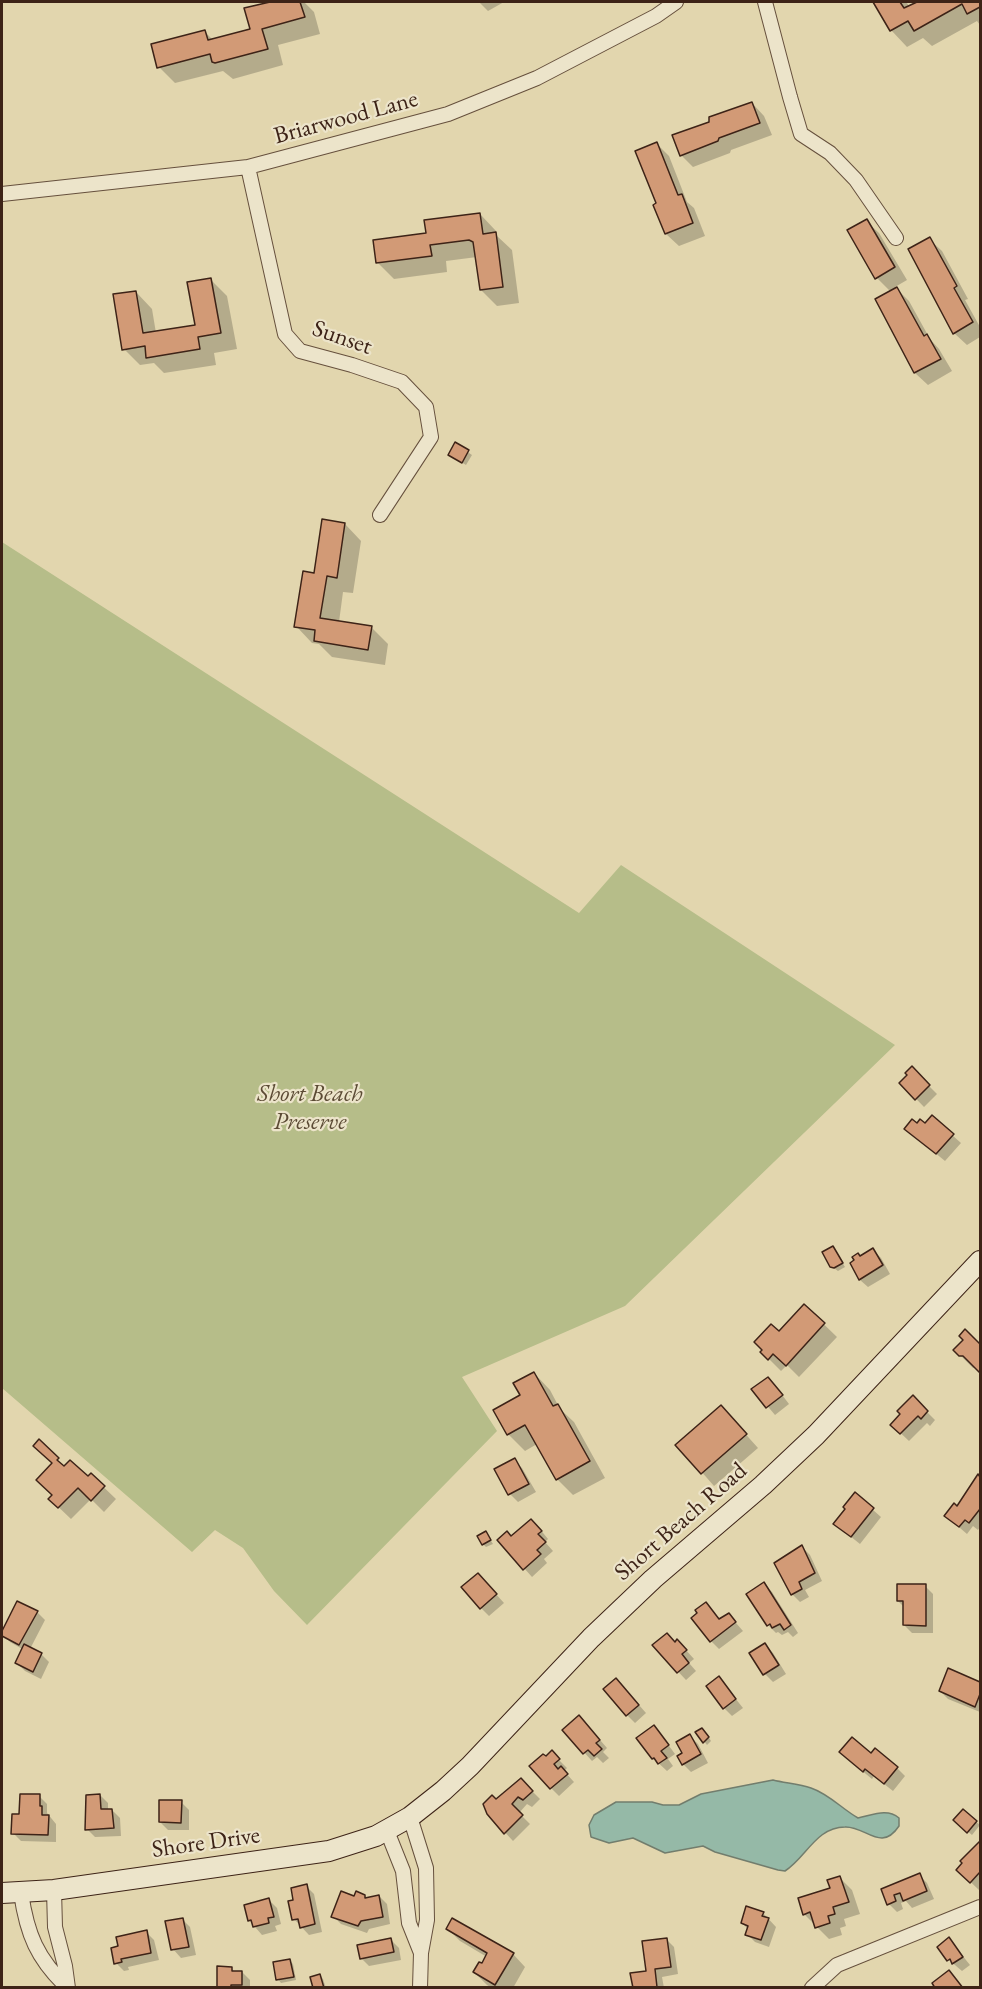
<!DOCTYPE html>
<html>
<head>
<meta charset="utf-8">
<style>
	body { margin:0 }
	#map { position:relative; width:982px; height:1989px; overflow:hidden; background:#e2d6ae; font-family:"EB Garamond",serif }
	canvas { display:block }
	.frame { position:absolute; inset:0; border:3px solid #3d2317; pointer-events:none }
</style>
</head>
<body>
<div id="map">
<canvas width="982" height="1989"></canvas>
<div class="frame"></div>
</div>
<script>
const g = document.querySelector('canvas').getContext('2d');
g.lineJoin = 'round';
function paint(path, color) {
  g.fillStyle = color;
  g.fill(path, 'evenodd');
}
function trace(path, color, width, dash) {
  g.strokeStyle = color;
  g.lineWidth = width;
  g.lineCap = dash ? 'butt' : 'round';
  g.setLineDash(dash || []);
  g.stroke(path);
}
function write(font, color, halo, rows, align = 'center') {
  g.font = font + ' "EB Garamond",serif';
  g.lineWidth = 4.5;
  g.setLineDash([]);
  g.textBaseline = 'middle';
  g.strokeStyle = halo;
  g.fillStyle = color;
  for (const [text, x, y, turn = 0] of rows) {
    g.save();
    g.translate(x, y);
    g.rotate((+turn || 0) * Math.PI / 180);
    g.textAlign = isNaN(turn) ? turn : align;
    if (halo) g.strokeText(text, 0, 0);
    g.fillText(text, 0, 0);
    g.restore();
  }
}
const green = new Path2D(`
	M2,542l577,371 42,-48 274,180 -270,261 -163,71 35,54 -190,194 -33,-34 -31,-43 -28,-18 -23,22 -190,-164z`);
const water = new Path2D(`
	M773,1780c12,3 26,4 38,8 18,6 31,21 47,30 15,-3 29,-10 41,0v8c-18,27 -33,0 -54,1 -29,0 -39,31 -60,44l-7,-1 -63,-18 -12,-6 -38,7 -32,-15 -24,5 -18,-6 -2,-12 5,-10 22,-13h36l11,3h16l22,-11z`);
const shadow = new Path2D(`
	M276,2h28l10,10 6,22 -42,11 5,20 -50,14 -10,-8 -48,12 -16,-16 45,-36 9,9 38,-10 -5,-21z
	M479,2h25l-16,9z
	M875,2h31l4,5 10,-5h60v23l-3,-4 -45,25 -9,-8 -16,9 -16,-17z
	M752,103l12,13 8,19 -41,15 -1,3 -37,14 -12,-12 30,-32z
	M657,144l12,12 18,46 7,6 11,28 -26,10 -13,-12 -11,-28 3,-2z
	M480,214l16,17 1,5 15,14 7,53 -22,3 -16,-16 -4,-33 -31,4 1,11 -53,7 -17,-17 51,-27z
	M866,221l13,12 28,47 -12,7 14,14 21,38 9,10 13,22 -24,14 -13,-12 -12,-22 -12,-59 -14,-14 -28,-47z
	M929,239l13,12 26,48 -3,1 15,27v10l-13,8 -13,-12z
	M211,280l16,16 10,53 -23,4 2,12 -52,8 -10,-10 -14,2 -16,-16 12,-57 16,17 4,24 40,-7z
	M456,444l16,11 -6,10 -16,-10z
	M345,524l16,17 -8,52 -10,-1 -4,30 33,6 16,16 -3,21 -53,-8 -13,-13 -7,-1 -16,-17 19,-51z
	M912,1069l25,25 -13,13 -23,-24z
	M932,1117l29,26 -16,18 -39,-32 11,-4h8z
	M833,1247l12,20 -7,4 -7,-5z
	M873,1250l8,8 9,16 -22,13 -8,-7 -8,-17z
	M805,1306l32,31 -38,40 -12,-12 -6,6 -19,-19z
	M965,1331l15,15v25l-4,-4 -3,1 -18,-18 10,-10z
	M534,1373l16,17 10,19 14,13 31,56 -32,17 -16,-16 -20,-35 -12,7 -17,-17 -13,-24 27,-14z
	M776,1387l13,17 -14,11 -21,-25z
	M913,1398l22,22 -5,6 -3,-3 -18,18 -17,-16 10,-11z
	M733,1420l25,28 -44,38 -36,-41z
	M39,1442l26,25 23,11 3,-3 25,24 -12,13 -13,-13 -20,20 -21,-20 4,-4 -1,-31z
	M514,1460l8,8 14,24 -18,10 -8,-8z
	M978,1477l2,1v49l-2,3 -5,-4 -6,8 -21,-18 11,-8z
	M855,1494l26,23 -21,27 -25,-20z
	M539,1528l9,11 -3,3 8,9 -9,8 3,4 -15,14 -33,-37z
	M486,1533l7,11 -7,3 -3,-3z
	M802,1547l8,8 12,26 -17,9 4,7 -9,5 -8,-8z
	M486,1583l18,20 -15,13 -8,-8z
	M764,1584l8,8 26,41 -5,4 -5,-5 -6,3 -4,-3 -2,1 -8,-8z
	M925,1586l8,8v39h-21l-8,-8v-18l-6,-6z
	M17,1603l20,9 8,8 -15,29 11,5 8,8 -8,17 -16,-8 -8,-8 7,-13 -14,-8 -8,-8z
	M706,1604l14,16 9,-5 14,16 -24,18 -8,-8z
	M675,1643l10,6 9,10 -5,4 7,8 -10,9 -32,-34z
	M765,1645l8,8 13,21 -13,8 -8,-8 -14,-21z
	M949,1670l31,14v28l-32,-13 -8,-8z
	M719,1678l24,30 -11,8 -8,-8z
	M624,1688l22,25 -11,10 -8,-8z
	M587,1725l20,23 -4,4 6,6 -6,5 -6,-6 -5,4 -28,-31z
	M706,1733l5,8 -4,4 -3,-4z
	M661,1735l14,19 -7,5 5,7 -6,5 -14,-13z
	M690,1736l8,8 10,19 -17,9 -8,-8 1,-11z
	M552,1753l15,15 -3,3 10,11 -15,14 -8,-8 -5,-31z
	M871,1755l26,13 8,8 -12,15 -19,-15 -2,3 -23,-19z
	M521,1780l19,19 -8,8 -5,-3 -8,9 11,11 -17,17 -25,-27 8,-13z
	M100,1795l8,8v8l4,-1 8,8 1,18 -26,1 -8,-8z
	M39,1796l8,8v9l9,11v18l-35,-1 -8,-8 8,-17z
	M181,1802l8,8v20h-21l-8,-8z
	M963,1811l17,14 -8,10 -17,-15z
	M980,1843v45l-1,2 -21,-20 6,-7 -2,-2z
	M919,1875l8,8 7,16 -22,9 -6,-7 -5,2 2,6 -6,3 -8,-8 -6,-14z
	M840,1878l12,12 8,24 -16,5 2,7 -6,2 2,7 -13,4 -25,-25 28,-25z
	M306,1886l8,8 8,38 -13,3 -15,-16z
	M365,1896l2,3 12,-3 8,8 3,20 -21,5 -2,4 -26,-9 -8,-8 21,-19z
	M269,1900l8,8 4,16 -6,2 2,5 -15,4 -13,-15z
	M763,1913l13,14 -7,20 -14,-5 -8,-8 1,-5 -6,-6z
	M182,1919l8,8 6,28 -15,3 -8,-9z
	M448,1929l65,25 12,13 -12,21h-21l-5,-3 -13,-13 8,-7 5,-8 -27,-16z
	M146,1932l8,8 5,20 -31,7 1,3 -5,1 -8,-8 4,-16z
	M666,1939l8,8 4,27 -16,3 2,11h-30l14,-16z
	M949,1939l21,26 -8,6 -13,-11z
	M391,1940l8,8 2,12 -32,6 -8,-8z
	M290,1961l3,3 3,16 -15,3 -3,-4z
	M231,1968l4,4h7l8,8v8h-31z
	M320,1975l3,4 3,9h-11z`);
const building = new Path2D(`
	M270,2h30l5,15 -43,12 6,20 -53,14 -3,-1 -2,-8 -53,14 -6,-24 54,-14 3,10 42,-11 -6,-21z
	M873,2h27l4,6 13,-6h63v5l-13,7 -5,-10 -48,27 -6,-10 -18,10z
	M752,102l8,21 -41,15 -1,3 -38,15 -8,-21 37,-13v-5z
	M657,142l21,53 4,-1 11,29 -28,11 -12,-29 3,-2 -21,-52z
	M480,213l3,21 13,-2 7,55 -23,3 -7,-48 -4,-2 -39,5 2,11 -56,7 -3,-23 53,-7 -2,-13z
	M867,219l28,48 -20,12 -28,-49z
	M930,237l27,49 -3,2 19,34 -20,12 -45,-85z
	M211,278l10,55 -23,4 2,12 -54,9 -1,-12 -23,4 -9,-56 23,-3 7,42 52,-8 -8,-43z
	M897,287l27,49 3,-2 14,25 -27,14 -39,-74z
	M455,442l14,8 -7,13 -14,-8z
	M322,519l23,4 -8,55 -10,-2 -7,42 52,8 -4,24 -54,-9 1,-11 -21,-3 9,-56 11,2z
	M912,1066l18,19 -15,15 -16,-17 8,-8 -2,-2z
	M932,1115l22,19 -18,20 -32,-25 8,-10 5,4 3,-4 5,4z
	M833,1246l10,17 -9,5 -4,-1 -8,-15z
	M873,1248l10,17 -24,15 -9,-17 4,-3 -2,-3 6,-4 2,3z
	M804,1304l21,19 -39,43 -13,-12 -5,6 -8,-8 2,-2 -8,-8 17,-18 8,7z
	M965,1329l15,15v29l-17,-17h-4l-6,-6 10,-10 -4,-4z
	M534,1372l19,34 5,-2 32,57 -34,19 -31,-55 -18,10 -14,-25 27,-15 -7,-12z
	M768,1377l15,18 -17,13 -15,-19z
	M913,1395l15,16 -7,8 -3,-3 -18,18 -10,-9 10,-11 -3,-3z
	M721,1405l26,29 -46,40 -26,-29z
	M39,1439l20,19 -2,2 7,6 6,-6 18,16 3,-3 14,13 -14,15 -13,-13 -20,20 -10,-9 4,-4 -16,-15 16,-17 -19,-17z
	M515,1458l14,26 -21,11 -14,-26z
	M978,1474l2,3v32l-11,14 -4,-3 -6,7 -15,-11 10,-13 3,3z
	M855,1492l19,16 -23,29 -18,-13 12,-15 -2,-2z
	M531,1519l11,12 -4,3 8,8 -9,8 4,4 -18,16 -26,-30 10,-9 4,5z
	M486,1531l5,9 -9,5 -5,-9z
	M802,1545l13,28 -16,9 3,7 -11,6 -17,-32z
	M478,1573l19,21 -17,15 -19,-22z
	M764,1582l27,43 -7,5 -4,-6 -8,4 -2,-4 -3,2 -21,-32z
	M897,1584h29v42l-23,-1v-24h-6z
	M17,1601l21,10 -19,34 -17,-9v-5z
	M706,1602l13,17 10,-6 7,9 -26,20 -19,-24 6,-5 -2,-3z
	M667,1633l8,9 2,-3 10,11 -5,4 7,9 -12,10 -25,-28z
	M765,1643l14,22 -16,10 -14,-22z
	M24,1644l18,9 -9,19 -18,-9z
	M948,1668l32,14v12l-5,13 -36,-16z
	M719,1676l17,23 -13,10 -17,-23z
	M616,1678l23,27 -13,11 -23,-27z
	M579,1715l21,25 -4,3 6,6 -8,7 -6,-6 -5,4 -21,-24z
	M654,1725l15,20 -8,6 6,7 -9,6 -4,-6 -2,1 -16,-21z
	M702,1728l7,9 -6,6 -8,-11z
	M690,1734l11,20 -19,11 -5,-9 5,-3 -6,-11z
	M852,1737l19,16 4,-5 23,19 -14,17 -19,-15 -2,3 -24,-20z
	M552,1750l8,9 -6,5 4,5 3,-3 7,8 -18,15 -21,-23 14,-12 3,2z
	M521,1778l12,13 -10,9 -5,-3 -6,7 11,11 -19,19 -17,-20 -4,-10 9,-9 4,4z
	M20,1794h20v12h2v9h7l-1,20 -37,-1 1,-20h7z
	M100,1794l1,15h11l2,19 -29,2 1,-35z
	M159,1800h23l-1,23 -22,-1z
	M963,1809l14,12 -10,12 -14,-13z
	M980,1841v31l-10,11 -14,-13 6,-7 -2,-2z
	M920,1873l7,18 -24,10 -3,-8 -6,2 2,6 -9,4 -6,-16z
	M840,1876l9,26 -16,5 2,7 -7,2 2,7 -15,5 -5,-16 -7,3 -5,-17 32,-10 -3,-8z
	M307,1884l8,40 -15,4 -2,-9 -6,1 -4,-19 5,-1 -2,-12z
	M341,1891l13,5 2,-5 9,4v3l14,-3 4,22 -22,4 -3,5 -27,-9z
	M269,1898l5,19 -6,1 1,5 -16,4 -2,-7 -3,1 -4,-16z
	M746,1906l18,6 -2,4 7,2 -8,22 -16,-5 3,-9 -7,-3z
	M183,1918l6,29 -18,3 -6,-29z
	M452,1918l62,35 -19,32 -22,-13 6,-10 3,1 5,-10 -41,-24z
	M147,1930l4,23 -30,6 1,3 -8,2 -3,-16 7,-2 -2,-9z
	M949,1937l14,20 -11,7 -2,-5 -3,2 -10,-14z
	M391,1938l3,14 -34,7 -3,-14z
	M667,1938l4,29 -16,2 2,18 -24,1 -3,-15 16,-2 -4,-30z
	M290,1959l4,18 -18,3 -3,-18z
	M217,1966l15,1v4h10v14h-11v3h-14z
	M949,1970l14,18h-28l-3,-5z
	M320,1974l4,14h-11l-3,-11z`);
const minor = new Path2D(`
	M765,2l25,95 11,37 29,19 26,27 40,58
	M248,167l37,167 15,17 52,14 50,17 24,25 5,30 -51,78
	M2,194l246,-27 200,-53 89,-36 119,-62 20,-14
	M410,1817l16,51 1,52 -6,33 -1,35
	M387,1831l16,40 6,52 12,30
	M54,1890l1,37 10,39 3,22
	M21,1893c6,41 16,66 47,95
	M812,1988l25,-23 143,-58`);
const secondary = new Path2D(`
	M2,1893l52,-3 275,-39 47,-15 34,-19 33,-26 27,-25 121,-128 62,-59 110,-94 53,-50 164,-174`);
const streetNames = [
	["Briarwood Lane",346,118,-15],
	["Sunset",342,338,19],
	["Short Beach Road",681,1522,-41],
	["Shore Drive",206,1843,-8]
];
const parkNames = [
	["Short Beach",310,1094],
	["Preserve",310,1122]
];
paint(green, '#b6bd89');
paint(water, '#95b9a7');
trace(water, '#727d6d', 1.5);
paint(shadow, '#0003');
paint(building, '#d29a76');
trace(building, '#3d2317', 1.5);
trace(minor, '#66503d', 16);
trace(secondary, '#3d2317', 22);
trace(minor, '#ece4ca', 14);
trace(secondary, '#ece4ca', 20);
write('24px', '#3d2317', '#ece4ca', streetNames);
write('italic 24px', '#5b4a34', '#ece4ca', parkNames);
</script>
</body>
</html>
